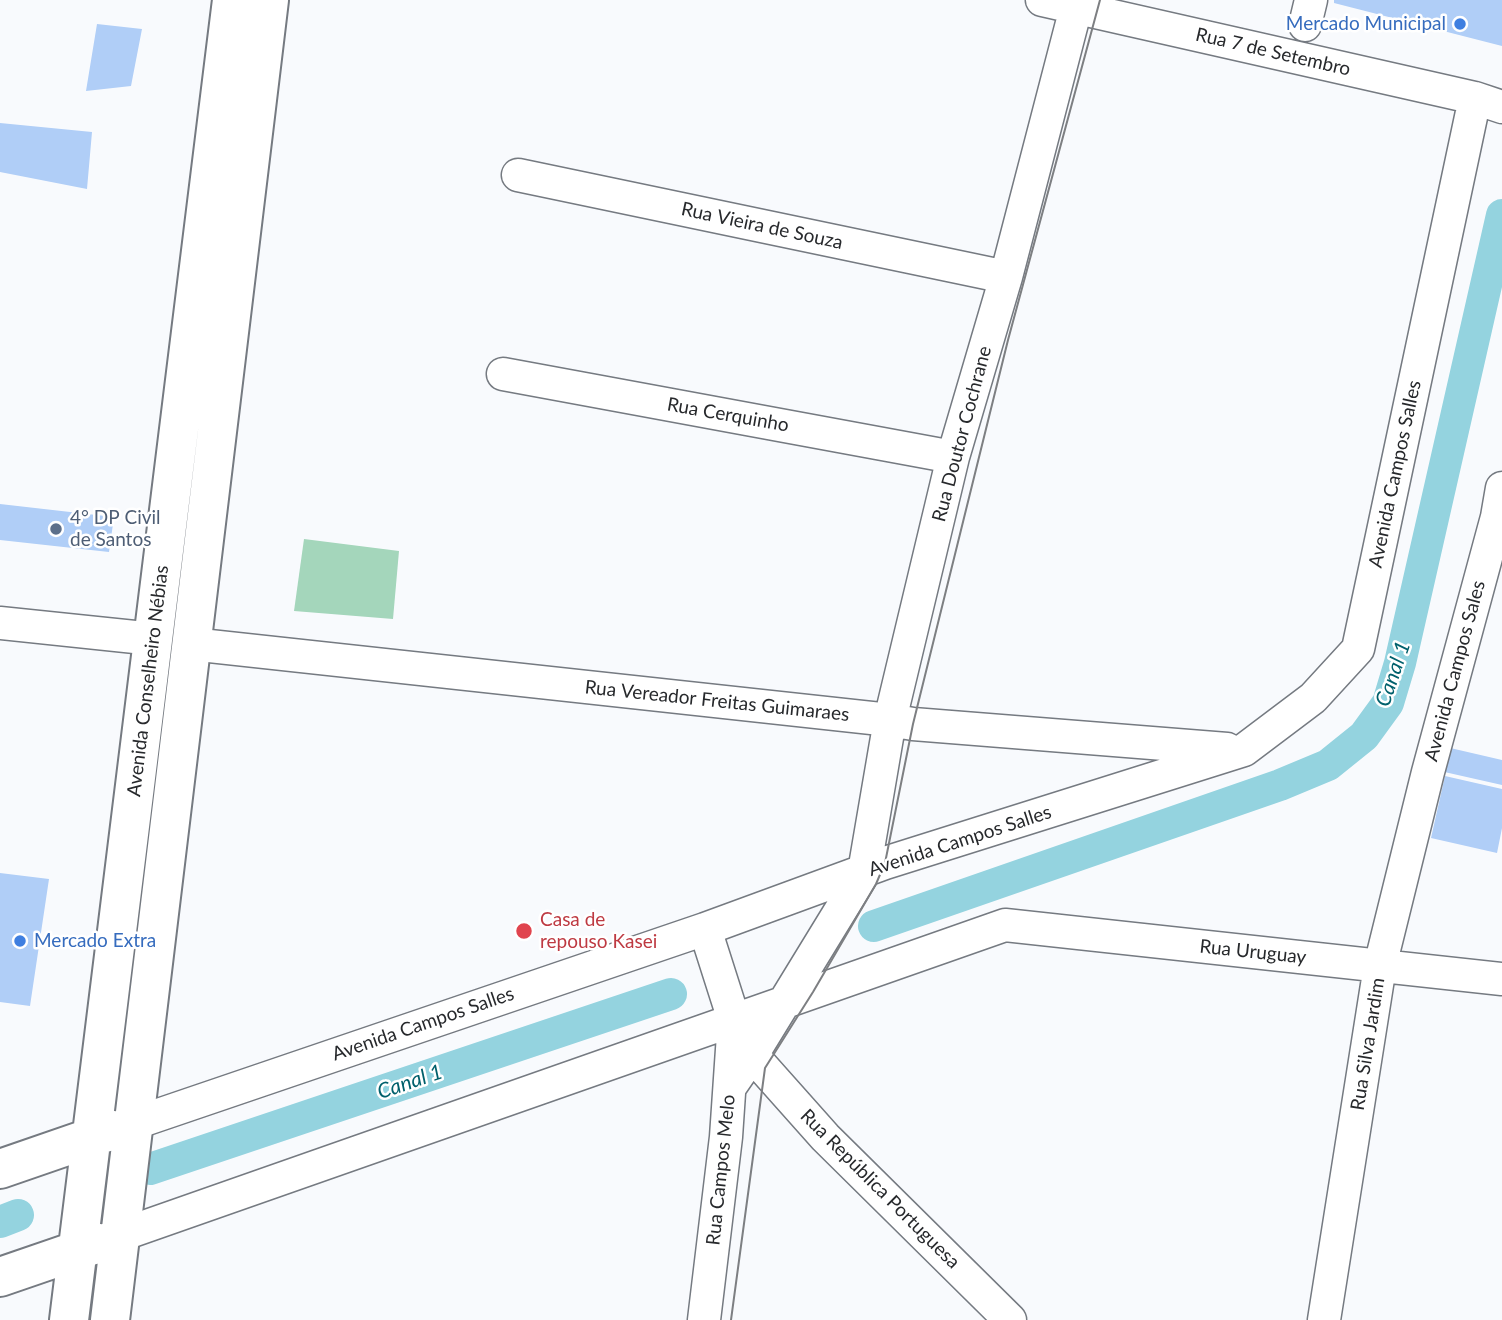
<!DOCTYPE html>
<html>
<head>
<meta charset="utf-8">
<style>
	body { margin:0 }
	canvas { display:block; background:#f8fafd }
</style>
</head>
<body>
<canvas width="1502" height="1320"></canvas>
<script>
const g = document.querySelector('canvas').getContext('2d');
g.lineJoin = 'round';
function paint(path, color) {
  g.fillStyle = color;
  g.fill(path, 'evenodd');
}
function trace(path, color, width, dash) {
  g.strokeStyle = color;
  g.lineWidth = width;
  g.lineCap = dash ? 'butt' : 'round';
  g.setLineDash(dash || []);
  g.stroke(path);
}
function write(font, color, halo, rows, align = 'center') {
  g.font = font + ' Lato,sans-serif';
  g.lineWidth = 5;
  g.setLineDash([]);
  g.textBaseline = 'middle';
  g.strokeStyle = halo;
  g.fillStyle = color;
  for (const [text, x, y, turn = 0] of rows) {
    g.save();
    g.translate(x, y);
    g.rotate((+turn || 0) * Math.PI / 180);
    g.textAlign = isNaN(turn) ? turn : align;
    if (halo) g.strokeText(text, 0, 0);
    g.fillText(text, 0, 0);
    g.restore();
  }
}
const green = new Path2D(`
	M304,539l95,12 -6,68 -99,-8z`);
const canal = new Path2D(`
	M874,926l406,-141 48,-20 36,-29 24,-33 12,-40 102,-448
	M150,1169l521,-175
	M0,1222l18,-7`);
const building = new Path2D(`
	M1334,0h168v46l-168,-43z
	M97,24l45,5 -11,57 -45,5z
	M0,123l92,9 -5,57 -87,-17z
	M0,504l114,13 -5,35 -109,-12z
	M1446,747l56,13v25l-62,-14z
	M1445,776l57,13v39l-5,25 -66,-15z
	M0,873l49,6 -19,127 -30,-4z`);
const minor = new Path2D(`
	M1042,0l433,98 27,9
	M1305,25l6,-25
	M518,175l488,102
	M503,374l450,83
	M0,623l154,16
	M191,644l699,76 23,4 314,25
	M752,1055l73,82 185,183
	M730,1087l22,-32 112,-183 26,-152 63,-263 53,-180 72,-277
	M135,1123l570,-194 180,-66 359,-113 69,-52 45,-49 117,-551
	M121,1235l884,-310 497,54
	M704,1320l22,-183 8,-117 -29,-91
	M1324,1320l56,-354 48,-194 69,-255 5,-29`);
const major = new Path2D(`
	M0,1169l113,-39
	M0,1277l99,-34
	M69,1320l163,-1320
	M110,1320l159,-1320`);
const tram = new Path2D(`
	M731,1320l34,-252 48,-76 63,-108 9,-21 28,-139 95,-384 92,-340`);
const markers = [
	[1460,24,7,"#3f7fe0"],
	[56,529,7,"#5c6f8a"],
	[524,931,9,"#e0444e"],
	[20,941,7,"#3f7fe0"]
];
const shopNames = [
	["Mercado Municipal",1446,24],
	["Mercado Extra",34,941,"left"]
];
const streetNames = [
	["Rua 7 de Setembro",1273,52,13],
	["Rua Vieira de Souza",762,226,12],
	["Rua Cerquinho",728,415,10],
	["Rua Doutor Cochrane",962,434,-75],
	["Avenida Campos Salles",1395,474,-78],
	["Avenida Campos Sales",1455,671,-75],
	["Avenida Conselheiro Nébias",148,681,-83],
	["Rua Vereador Freitas Guimaraes",717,701,6],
	["Avenida Campos Salles",960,841,-18],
	["Rua Uruguay",1253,952,6],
	["Avenida Campos Salles",423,1024,-19],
	["Rua Silva Jardim",1368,1044,-81],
	["Rua Campos Melo",721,1170,-84],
	["Rua República Portuguesa",880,1189,45]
];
const serviceNames = [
	["4° DP Civil",70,518],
	["de Santos",70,540]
];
const healthNames = [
	["Casa de",540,920],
	["repouso Kasei",540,942]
];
const waterNames = [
	["Canal 1",1393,674,-71],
	["Canal 1",410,1082,-19]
];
paint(green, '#a4d6bb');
trace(canal, '#94d3df', 32);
paint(building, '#b0cef7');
trace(minor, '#757a81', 35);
trace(major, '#757a81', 42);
trace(minor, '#fff', 32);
trace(major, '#fff', 38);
trace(tram, '#7d7f82', 2);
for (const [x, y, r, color] of markers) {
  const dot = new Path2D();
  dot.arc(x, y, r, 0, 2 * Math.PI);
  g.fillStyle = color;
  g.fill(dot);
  trace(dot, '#fff', 2.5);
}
write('19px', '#366cbe', '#fff', shopNames, 'right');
write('19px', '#27292c', '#fff', streetNames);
write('19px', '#4e5e75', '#fff', serviceNames, 'left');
write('19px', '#be3a42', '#fff', healthNames, 'left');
write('italic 21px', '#00606c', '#fff', waterNames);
</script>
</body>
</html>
